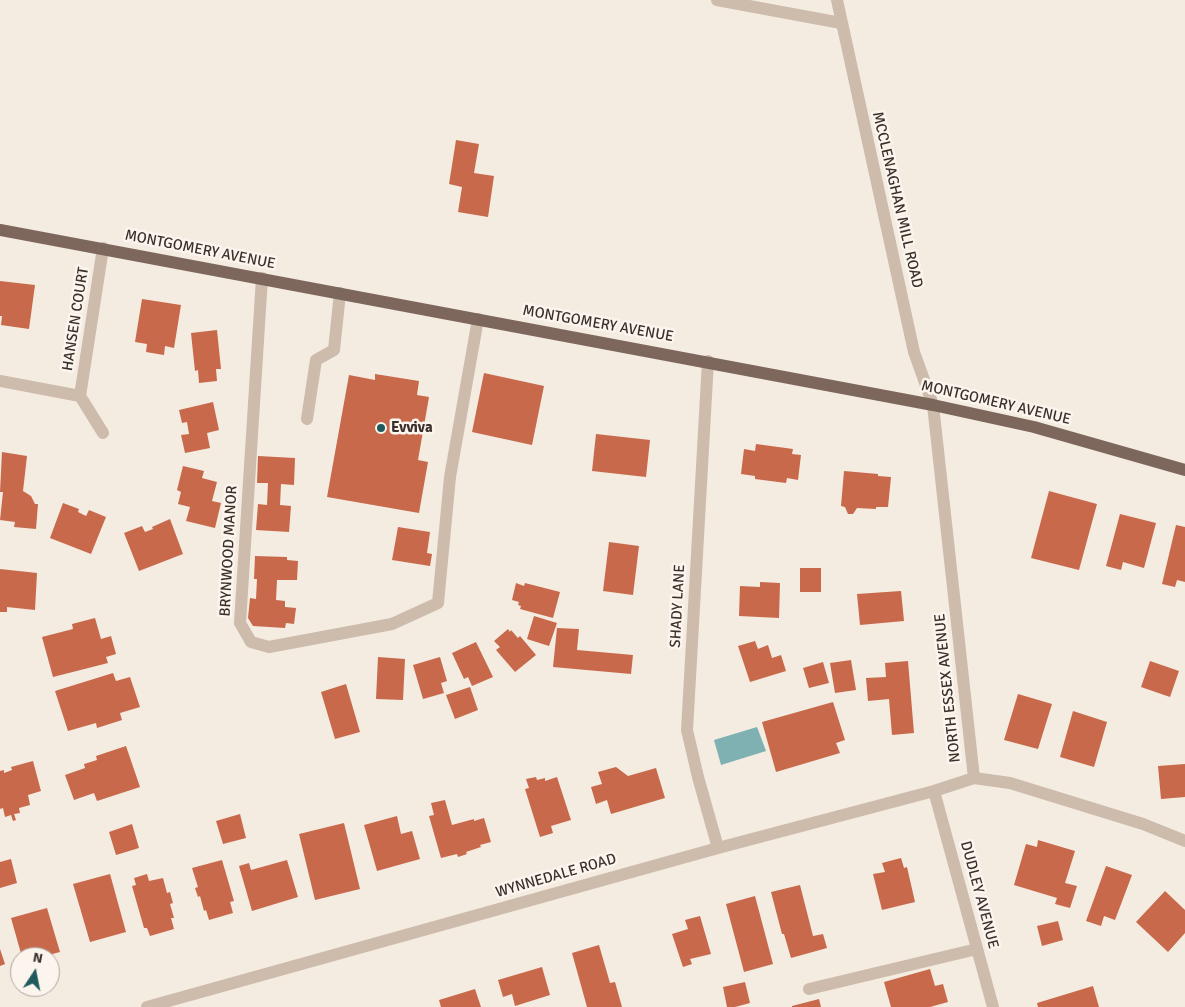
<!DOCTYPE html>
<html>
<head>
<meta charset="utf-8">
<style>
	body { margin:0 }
	#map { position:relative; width:1185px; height:1007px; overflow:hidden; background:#f4ebe1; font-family:Signika,sans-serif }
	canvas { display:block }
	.north { position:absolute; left:10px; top:947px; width:50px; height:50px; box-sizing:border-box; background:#fbf5ee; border:1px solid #aea6a0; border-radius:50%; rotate:11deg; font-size:14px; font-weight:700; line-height:20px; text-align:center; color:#3b302b }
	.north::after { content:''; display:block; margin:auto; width:18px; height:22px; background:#1f5a5e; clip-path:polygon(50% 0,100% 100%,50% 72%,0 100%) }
</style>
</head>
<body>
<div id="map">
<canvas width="1185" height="1007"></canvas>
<div class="north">N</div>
</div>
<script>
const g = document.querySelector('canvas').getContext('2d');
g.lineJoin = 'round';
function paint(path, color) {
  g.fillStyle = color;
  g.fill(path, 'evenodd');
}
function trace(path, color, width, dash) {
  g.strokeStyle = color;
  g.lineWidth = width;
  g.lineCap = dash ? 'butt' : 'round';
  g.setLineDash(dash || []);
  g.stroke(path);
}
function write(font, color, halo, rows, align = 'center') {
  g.font = font + ' Signika,sans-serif';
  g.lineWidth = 5;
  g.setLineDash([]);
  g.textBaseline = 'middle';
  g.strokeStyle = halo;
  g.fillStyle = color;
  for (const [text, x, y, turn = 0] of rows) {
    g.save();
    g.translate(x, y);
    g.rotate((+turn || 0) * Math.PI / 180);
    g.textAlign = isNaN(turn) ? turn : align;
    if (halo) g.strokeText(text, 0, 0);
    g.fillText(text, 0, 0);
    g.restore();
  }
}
const water = new Path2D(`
	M757,727l9,24 -45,14 -7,-25z`);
const building = new Path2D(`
	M456,140l23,4 -5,29 20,3 -6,41 -30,-5 4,-25 -13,-3z
	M0,281l35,4 -6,44 -28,-4 1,-9h-2z
	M142,299l39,6 -7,43 -9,-2 -1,9 -18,-3 1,-8 -12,-2z
	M217,330l4,39h-5l1,12 -18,2 -1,-13 -3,1 -4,-38z
	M484,373l60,13 -12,59 -60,-13z
	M375,374l44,7 -2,14 12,2 -11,63 10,2 -9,51 -92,-16 22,-122 26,5z
	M213,402l6,28 -12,3 3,15 -25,5 -4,-18 8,-1 -2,-12 -5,1 -3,-13z
	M596,434l54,6 -4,37 -54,-6z
	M756,444l37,5 -1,5 9,1 -3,25 -11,-2 -1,5 -31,-4v-3l-14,-2 3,-25 11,2z
	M2,452l25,4 -4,35 8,5 4,8h3l-2,25 -22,-2 1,-5 -15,-2 3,-28h-3z
	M258,456l37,2 -1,27 -13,-1 -1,21 11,1 -2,26 -33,-2 2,-26 9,1 1,-22h-11z
	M183,466l21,5 -2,7 15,4 -5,19 9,2 -6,25 -29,-7 4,-14 -12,-3 3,-12 -4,-2z
	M844,471l34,3v2l13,1 -3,30h-12v2l-19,-1 -4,6h-5l-3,-7 -4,-1z
	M1049,491l48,13 -18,66 -48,-12z
	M63,503l16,6 -1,3 8,4 3,-6 17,7 -15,37 -41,-16z
	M1120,514l36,9 -12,45 -21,-6 -2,8 -15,-4z
	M170,519l13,35 -44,17 -15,-38 18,-7 3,6 8,-3 -1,-2z
	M1176,525l9,2v55l-8,-2 -2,7 -13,-3z
	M398,527l32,5 -3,21 5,1 -2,12 -38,-6z
	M609,542l30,4 -6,49 -30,-4z
	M255,556l32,1v3l11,1 -1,19h-20l-1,20 9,1v6l11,1 -2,16 -8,-1 -1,5 -32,-2 -5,-8 2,-20 6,1 1,-20h-3z
	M800,568h21v24h-21z
	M0,569l37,4 -2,37 -28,-3v5h-7z
	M760,582l20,1 -1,35 -40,-2 1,-30 20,1z
	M516,583l8,3 1,-3 35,9 -7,26 -33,-9 1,-3 -3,-1 1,-3 -7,-2z
	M901,591l3,30 -44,4 -3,-31z
	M534,616l23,7 -8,23 -22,-7z
	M95,618l6,21 10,-3 5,18 -10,3 2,6 -55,14 -11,-40 31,-8 -1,-5z
	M557,628l22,1 -2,21 56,5 -2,19 -78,-7z
	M508,629l2,3 1,-2 7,8 2,-2 16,19 -21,17 -19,-22 4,-3 -6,-6z
	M755,641l3,8 10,-4 4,13 9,-3 5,16 -36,11 -12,-36z
	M476,642l17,35 -21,9 -4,-9 -4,2 -12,-26z
	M378,657l27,2 -2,41 -27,-1z
	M440,657l7,24 -6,2 3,10 -21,6 -10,-34z
	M851,660l5,30 -21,3 -5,-30z
	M908,661l6,72 -22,2 -3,-36 -21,2 -2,-23 20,-1 -1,-14z
	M1150,661l29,10 -9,26 -29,-10z
	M823,662l6,21 -20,5 -6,-20z
	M113,673l3,8 14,-4 10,30 -20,6 2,7 -25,8 -1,-5 -28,8 -13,-40z
	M346,684l14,48 -25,7 -14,-47z
	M470,687l8,23 -23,9 -9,-24z
	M1018,694l34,10 -14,45 -34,-9z
	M833,702l12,38 -9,3 4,10 -64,19 -14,-50z
	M1073,711l34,11 -13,45 -34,-10z
	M126,746l14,41 -43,14 -3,-8 -20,7 -9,-25 20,-7 -1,-4 13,-4 -1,-4z
	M33,761l8,30 -13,4 2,10 -11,3 1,5 -6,1 2,6 -3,1 -2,-6 -6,2 -2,-9 -3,1v-38l4,-1v3l8,-3 -1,-3z
	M1185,764v33l-24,2 -3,-33z
	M616,767l12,9 28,-8 9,30 -54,16 -4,-14 -11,4 -5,-17 11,-3 -4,-12z
	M536,777l1,3 8,-2v3l12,-4 14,43 -20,6 2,7 -13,4 -15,-48 4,-1 -3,-9z
	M445,800l7,25 22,-6v2l10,-3 7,24 -11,3 1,2 -15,5 1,2 -9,3 -1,-3 -16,4 -12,-42 5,-1 -3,-12z
	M240,814l6,24 -23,6 -7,-23z
	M397,816l4,18 11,-3 8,28 -43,12 -13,-46z
	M344,823l16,66 -45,11 -16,-66z
	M132,824l7,24 -23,7 -7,-23z
	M1038,840l37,11 -10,32 12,3 -7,22 -15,-4 2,-6 -43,-13 12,-41 11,3z
	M901,858l3,10 3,-1 8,35 -33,8 -9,-36 12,-2 -3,-9z
	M11,859l6,24 -17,5v-26z
	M222,860l12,41 -4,1 3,11 -24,7 -3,-10 -2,1 -4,-15 -2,1 -3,-9 3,-1 -6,-19z
	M287,860l11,37 -46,14 -13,-45 10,-3 2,7z
	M1106,866l26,9 -17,45 -11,-4 -3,10 -15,-5z
	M110,874l16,58 -36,10 -17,-58z
	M147,874l2,7 14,-3 4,15 3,-1 3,11 -3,1 4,14h-3l3,11 -24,7 -3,-8h-3l-12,-42 4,-1 -2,-7z
	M800,885l13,51 10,-2 4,14 -36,10 -7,-24h-2l-11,-42z
	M1165,891l20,19v23l-17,19 -32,-30z
	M755,896l18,68 -29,8 -18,-68z
	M47,908l13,44 -19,5h-19l-11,-39z
	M700,916l11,38 -21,5 2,5 -9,3 -11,-33 16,-5 -3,-9z
	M1058,921l5,19 -21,6 -5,-20z
	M599,945l11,38 5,-1 7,25h-35l-15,-54z
	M0,949l5,15 -5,2z
	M542,967l8,28 -35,11 -3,-12 -9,3 -5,-17z
	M930,969l5,17 8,-2 5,18 -18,5h-39l-7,-25z
	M745,982l5,21 -15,4h-8l-4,-20z
	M1093,986l6,21h-61l-1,-4z
	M475,989l6,18h-40l-2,-7z
	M819,999l2,8h-29v-1z`);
const minor = new Path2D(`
	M717,0l124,23
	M837,0l77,352 19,53 41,373
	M262,278l-22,345 11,19 18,5 123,-23 46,-21 12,-126 28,-158
	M708,361l-21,369 11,47 20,71
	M0,381l80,15 23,-148
	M80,396l23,37
	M307,419l9,-59 18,-10 6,-57
	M934,791l59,216
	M809,989l168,-40
	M147,1007l571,-159 216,-57 40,-13 36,5 133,41 42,17`);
const major = new Path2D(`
	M0,230l933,175 101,22 151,43`);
const markers = [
	[381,428,5,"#1f5a5e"]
];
const streetNames = [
	["MCCLENAGHAN MILL ROAD",897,200,77],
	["MONTGOMERY AVENUE",200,250,11],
	["HANSEN COURT",76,319,-81],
	["MONTGOMERY AVENUE",598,324,10],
	["MONTGOMERY AVENUE",996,403,13],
	["BRYNWOOD MANOR",229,551,-87],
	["SHADY LANE",678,606,-87],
	["NORTH ESSEX AVENUE",948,688,-96],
	["WYNNEDALE ROAD",556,876,-16],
	["DUDLEY AVENUE",979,895,75]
];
const poiNames = [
	["Evviva",391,428]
];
paint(water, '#7fb0b2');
paint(building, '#c8694b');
trace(minor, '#cdbbac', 12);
trace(major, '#7d675c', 12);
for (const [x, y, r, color] of markers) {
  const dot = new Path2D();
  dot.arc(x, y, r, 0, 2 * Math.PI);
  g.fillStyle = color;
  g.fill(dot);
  trace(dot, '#fbf5ee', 2);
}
write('15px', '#3b302b', '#fbf5ee', streetNames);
write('bold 15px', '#3b302b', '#fbf5ee', poiNames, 'left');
</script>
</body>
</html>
